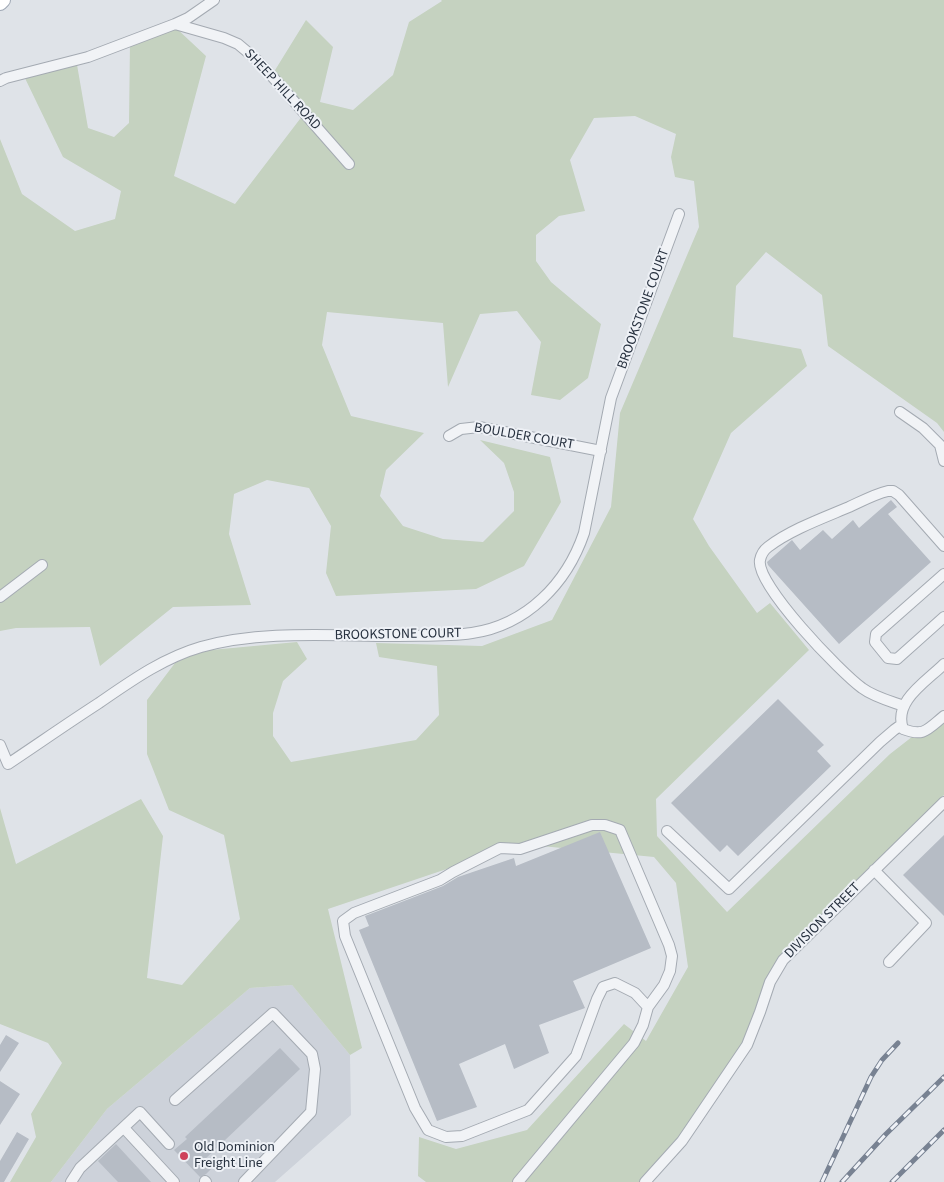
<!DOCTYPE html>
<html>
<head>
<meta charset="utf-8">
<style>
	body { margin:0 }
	canvas { display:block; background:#dfe3e8 }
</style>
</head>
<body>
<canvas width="944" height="1182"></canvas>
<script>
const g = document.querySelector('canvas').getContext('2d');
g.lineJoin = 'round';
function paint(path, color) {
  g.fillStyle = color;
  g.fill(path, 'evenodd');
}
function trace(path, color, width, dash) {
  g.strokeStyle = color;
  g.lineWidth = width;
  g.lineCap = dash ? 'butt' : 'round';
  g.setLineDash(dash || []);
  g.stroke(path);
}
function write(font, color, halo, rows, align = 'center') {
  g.font = font + ' "Source Sans 3",sans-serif';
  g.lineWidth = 4;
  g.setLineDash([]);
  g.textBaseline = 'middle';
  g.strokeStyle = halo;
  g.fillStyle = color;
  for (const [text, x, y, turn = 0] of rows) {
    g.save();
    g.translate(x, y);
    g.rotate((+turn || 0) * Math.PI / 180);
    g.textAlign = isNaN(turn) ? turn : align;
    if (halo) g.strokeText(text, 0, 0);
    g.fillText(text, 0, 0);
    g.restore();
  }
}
const built = new Path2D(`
	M292,985l58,70 1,60 -76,67h-224l56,-73 143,-121z`);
const green = new Path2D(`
	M441,0h503v432l-7,-9 -109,-77 -6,-51 -56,-43 -30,34 -3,51 68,12 6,17 -76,67 -38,86 16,27 48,67 13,-10 39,47 -153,149 1,37 70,76 163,-158 54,-42v83l-163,159 -49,118 -87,110h-219l-8,-6 1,-39 37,12 71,-19 97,-106 22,17 42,-74 -12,-84 -22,-26 -133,-13 -193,65 34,139 -12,7 -58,-70 -42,3 -143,121 -56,73h-41l26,-45 -5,-23 31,-51 -14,-20 -48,-19v-216l16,56 125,-65 22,37 -16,142 35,7 58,-66 -16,-84 -55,-25 -22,-56v-54l28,-37 25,-12 97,-9 10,17 -24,22 -10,32v23l18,26 125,-22 23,-25 -2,-49 -58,-9 -3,-14 106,3 70,-26 59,-113 9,-94 79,-186 -5,-46 -19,-4 -4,-20 5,-23 -41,-18 -41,2 -24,42 15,51 -26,5 -23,19v26l15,21 50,42 -13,54 -28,22 -29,-5 10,-53 -24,-31 -37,3 -32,73 -5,-64 -116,-11 -5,33 29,71 73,17 -38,37 -6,26 23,30 40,13 40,3 31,-31v-19l-10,-29 -24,-23 70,17 11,45 -37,64 -48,23 -140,7 -10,-23 5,-47 -22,-38 -42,-8 -33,14 -5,40 22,71 -78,2 -73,59 -10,-39 -74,1 -16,3v-492l22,55 53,37 40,-12 6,-28 -58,-34 -41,-85 54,-13 12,69 26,9 15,-14 1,-82 45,-14 31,29 -32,120 61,28 68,-89 -31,-40 34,-55 27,27 -13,55 33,8 40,-35 16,-53 33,-21z`);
const building = new Path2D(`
	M891,500l6,7 -9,7 43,48 -92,82 -71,-79 -1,-3 25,-22 8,10 23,-20 9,9 21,-19 6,8z
	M778,699l46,46 -7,6 14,15 -93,90 -11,-11 -7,7 -49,-49z
	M600,832l51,116 -78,33 12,27 -46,17 10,28 -35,16 -9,-25 -46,20 18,43 -40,14 -78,-191 10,-4 -4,-10 78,-30 15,-9 56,-19 2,8z
	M944,835v81l-41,-41z
	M6,1035l13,8 -19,29v-27z
	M280,1048l20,21 -96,91 8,8 -6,6 -6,3 -26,-27 13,-11 -2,-2z
	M0,1081l20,13 -20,31z
	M17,1132l12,7 -25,43h-4v-21z
	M116,1144l35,38h-33l-20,-21z`);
const minor = new Path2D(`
	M175,24l13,-6 26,-18
	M0,81l6,-3 82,-21 87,-33 49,14 14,6 19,16 13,14 79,90
	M900,412l23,16 17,17 4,16
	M449,436l12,-7 18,-2 122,24
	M944,574l-68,60 -1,8 13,16 9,1 47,-42
	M0,597l42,-32
	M944,664c-18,18 -51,37 -41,65 21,8 24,1 41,-13
	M904,706c-14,-5 -30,-9 -42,-18 -21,-15 -107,-104 -102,-128 1,-5 4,-10 8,-13 22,-17 55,-29 81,-40 13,-6 26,-13 39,-16h5l6,4 45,51
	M0,745l8,19c30,-20 60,-41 91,-61 32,-22 64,-45 102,-56 61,-17 129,-11 192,-11 26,-1 53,1 79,-3 55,-8 95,-50 112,-100l27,-135 68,-184
	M667,831l62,58 151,-147 14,-12 7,-5
	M874,870l52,53 -37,39
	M175,1100l98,-87 39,41 3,15 -4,43 -67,70
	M124,1128l50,54
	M205,1181l1,1
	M71,1182l9,-14 60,-56 29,32
	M518,1182l116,-139 9,-18 5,-18 16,-22 6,-14 2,-15 -3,-11 -49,-115 -15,-5h-13l-72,24 -20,-1 -47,24 -13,8 -86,33 -11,8 2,15 70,172 13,22 18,7 16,-1 66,-26 48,-54 21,-57 6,-12 12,-4 20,10 13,14
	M645,1182l37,-41 65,-96 13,-33 10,-30 13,-22 161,-158`);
const major = new Path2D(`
	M0,3l3,-3`);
const rail = new Path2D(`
	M822,1182l49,-105 11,-17 16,-17
	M842,1182l44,-48 58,-57
	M892,1182l52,-52`);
const markers = [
	[184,1156,5,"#ce425b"]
];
const streetNames = [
	["SHEEP HILL ROAD",282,90,47],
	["BROOKSTONE COURT",644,309,-70],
	["BOULDER COURT",524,437,10],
	["BROOKSTONE COURT",398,635,-1],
	["DIVISION STREET",823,921,-45]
];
const poiNames = [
	["Old Dominion",194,1148],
	["Freight Line",194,1164]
];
paint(built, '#cdd2da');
paint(green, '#c5d2c0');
paint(building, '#b6bcc5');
trace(minor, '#a4aab2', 12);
trace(major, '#9ea7b4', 16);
trace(minor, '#f1f3f6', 10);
trace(major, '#fff', 14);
trace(rail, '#788292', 5);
trace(rail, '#eef1f6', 3, [9]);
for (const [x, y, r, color] of markers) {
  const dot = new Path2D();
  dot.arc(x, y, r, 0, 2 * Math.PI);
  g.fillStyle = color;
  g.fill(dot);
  trace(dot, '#eef1f6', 2);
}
write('14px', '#27313f', '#eef1f6', streetNames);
write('14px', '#27313f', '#eef1f6', poiNames, 'left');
</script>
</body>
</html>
